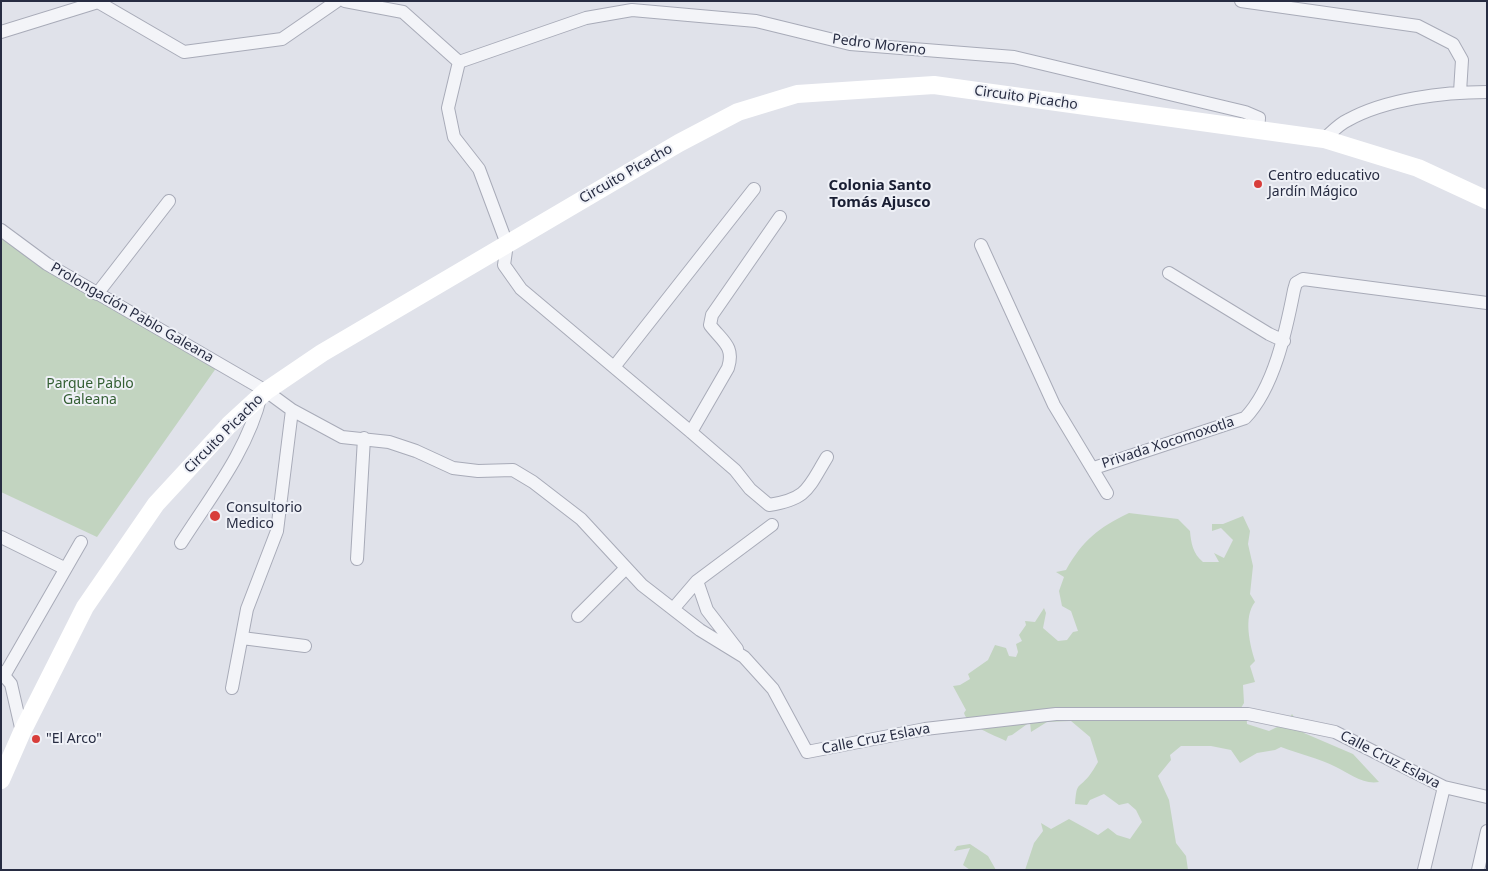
<!DOCTYPE html>
<html>
<head>
<meta charset="utf-8">
<style>
	body { margin:0 }
	#map { position:relative; width:1488px; height:871px; overflow:hidden; background:#e0e2ea; font-family:"Noto Sans",sans-serif }
	canvas { display:block }
	.frame { position:absolute; inset:0; border:2px solid #272c42; pointer-events:none }
</style>
</head>
<body>
<div id="map">
<canvas width="1488" height="871"></canvas>
<div class="frame"></div>
</div>
<script>
const g = document.querySelector('canvas').getContext('2d');
g.lineJoin = 'round';
function paint(path, color) {
  g.fillStyle = color;
  g.fill(path, 'evenodd');
}
function trace(path, color, width, dash) {
  g.strokeStyle = color;
  g.lineWidth = width;
  g.lineCap = dash ? 'butt' : 'round';
  g.setLineDash(dash || []);
  g.stroke(path);
}
function write(font, color, halo, rows, align = 'center') {
  g.font = font + ' "Noto Sans",sans-serif';
  g.lineWidth = 4;
  g.setLineDash([]);
  g.textBaseline = 'middle';
  g.strokeStyle = halo;
  g.fillStyle = color;
  for (const [text, x, y, turn = 0] of rows) {
    g.save();
    g.translate(x, y);
    g.rotate((+turn || 0) * Math.PI / 180);
    g.textAlign = isNaN(turn) ? turn : align;
    if (halo) g.strokeText(text, 0, 0);
    g.fillText(text, 0, 0);
    g.restore();
  }
}
const green = new Path2D(`
	M1,230l218,134 -122,173 -96,-45z
	M1129,513l49,6 12,12c1,12 3,23 13,31h16l-5,-9 10,5 9,-18 -12,-12 -9,3v-7h11l20,-8 7,15 -2,13 5,22 -3,28 5,8c-12,15 -5,43 0,59l-5,5 5,16 -12,3 1,18 -3,5 5,3 1,13 22,7 18,-9 5,-8 12,19 49,21 26,28c-16,3 -30,-9 -43,-15 -18,-9 -37,-13 -55,-20l-6,3 -18,3 -17,10 -9,-13 -20,-4h-30l-11,9 1,5 -13,16 11,24 7,43 10,13 2,14h-163l9,-27 9,-12 -2,-8 10,6 18,-10 29,16 10,-7 9,7 13,4 12,-17 -6,-12 -8,-7 -9,2 -15,-11 -14,6 -3,5 -12,-1c2,-22 2,-14 14,-28 3,-4 6,-9 9,-14l-8,-25 -19,-16 -24,1 -16,10 -1,-10 -18,13 -4,1 -2,5c-12,-6 -38,-15 -42,-28l2,-3 -13,-24 7,-1 10,-6 -2,-5 20,-14 7,-15 11,3 3,8 7,1 2,-5 -2,-8 6,-3 -3,-6 7,-10 -1,-4 10,1 9,-14 2,5 -3,15 15,13 9,-1 6,-8 5,-1 -7,-20 -9,-5 -3,-15 5,-14 -8,-5 10,-2c17,-30 32,-42 63,-57z
	M970,844l18,12 8,14h-26l-7,-5 7,-17 -16,3 3,-5z`);
const minor = new Path2D(`
	M345,1l58,11 56,50
	M1241,1l177,25 35,18 9,16 -2,32
	M1,32l97,-30 86,50 98,-13 55,-38
	M459,62l127,-44 46,-8 124,11 94,23 164,13 231,55 14,6 -1,13
	M459,62l-11,46 6,29 25,32 28,75 -3,21 17,24 170,143 44,38 15,19 19,16c39,-6 39,-17 58,-48
	M1324,139c7,-6 15,-15 24,-19 38,-21 95,-28 139,-28
	M1,230l46,34 219,127 26,19 50,27 47,5 27,9 37,17 25,3 35,-1 20,12 48,37 61,66 58,45 44,27 29,32 34,63 118,-23 131,-15h192l87,18 109,55 43,10
	M981,245l73,160 53,88
	M1169,273l100,61 15,7
	M97,294l72,-93
	M614,367l140,-178
	M691,432l37,-64c7,-22 -6,-27 -18,-43l2,-10 68,-98
	M1094,468l151,-50c29,-30 41,-87 49,-128l2,-7 7,-4 184,24
	M1,537l63,31
	M181,543c30,-47 67,-93 80,-148
	M357,559l7,-121
	M697,581l10,29 30,39
	M673,609l24,-28 75,-56
	M578,616l48,-48
	M242,638l63,8
	M1,672l10,12 11,48
	M5,674l76,-132
	M232,688l15,-79 30,-78 15,-121
	M1424,870l20,-83
	M1478,870l9,-39`);
const secondary = new Path2D(`
	M1,780l21,-48 63,-125 71,-103 73,-79 37,-34 56,-38 357,-210 59,-31 59,-18 137,-9 390,54 94,29 69,32`);
const markers = [
	[1258,184,5,"#d83e3b"],
	[215,516,6,"#d83e3b"],
	[36,739,5,"#d83e3b"]
];
const streetNames = [
	["Pedro Moreno",879,45,7],
	["Circuito Picacho",1026,98,8],
	["Circuito Picacho",626,174,-30],
	["Prolongación Pablo Galeana",132,313,30],
	["Circuito Picacho",224,434,-45],
	["Privada Xocomoxotla",1168,443,-18],
	["Calle Cruz Eslava",876,739,-11],
	["Calle Cruz Eslava",1390,760,27]
];
const poiNames = [
	["Centro educativo",1268,176],
	["Jardín Mágico",1268,192],
	["Consultorio",226,508],
	["Medico",226,524],
	["\"El Arco\"",46,739]
];
const parkNames = [
	["Parque Pablo",90,384],
	["Galeana",90,400]
];
const neighbourhoodNames = [
	["Colonia Santo",880,186],
	["Tomás Ajusco",880,203]
];
paint(green, '#c2d4c0');
trace(minor, '#a8abb8', 14);
trace(minor, '#f3f4f8', 12);
trace(secondary, '#fff', 18);
for (const [x, y, r, color] of markers) {
  const dot = new Path2D();
  dot.arc(x, y, r, 0, 2 * Math.PI);
  g.fillStyle = color;
  g.fill(dot);
  trace(dot, '#eff1f7', 2);
}
write('14px', '#272c42', '#eff1f7', streetNames);
write('14px', '#272c42', '#eff1f7', poiNames, 'left');
write('14px', '#345f33', '#eff1f7', parkNames);
write('bold 15px', '#191e33', '#eff1f7', neighbourhoodNames);
</script>
</body>
</html>
